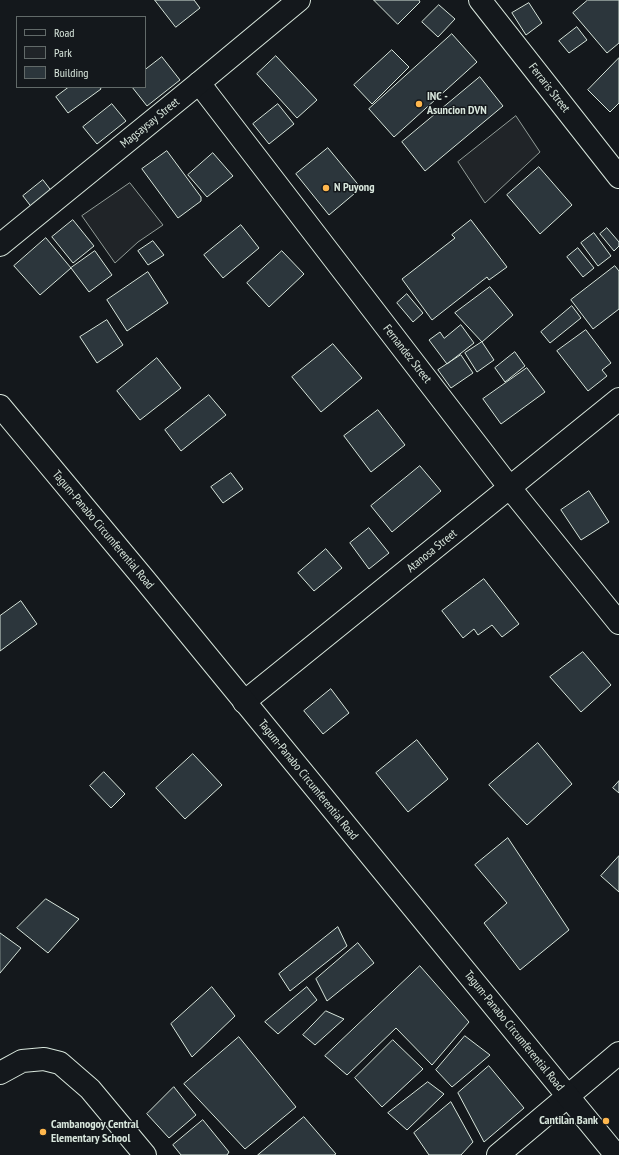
<!DOCTYPE html>
<html>
<head>
<meta charset="utf-8">
<style>
	body { margin:0 }
	#map { position:relative; width:619px; height:1155px; overflow:hidden; background:#14181c; font-family:"PT Sans Narrow",sans-serif }
	canvas { display:block }
	.legend { position:absolute; left:16px; top:16px; width:130px; height:72px; box-sizing:border-box; background:#14181c; border:1px solid #626a69; margin:0; padding:5px 7px; list-style:none; font-size:12px; color:#d8e6dc }
	.legend li { display:flex; align-items:center; gap:8px; height:20px }
	.legend b { width:20px; border:1px solid #626a69 }
</style>
</head>
<body>
<div id="map">
<canvas width="619" height="1155"></canvas>
<ul class="legend">
<li><b style="height:5px;background:#14181c"></b>Road</li>
<li><b style="height:11px;background:#202428"></b>Park</li>
<li><b style="height:11px;background:#2c363c"></b>Building</li>
</ul>
</div>
<script>
const g = document.querySelector('canvas').getContext('2d');
g.lineJoin = 'round';
function paint(path, color) {
  g.fillStyle = color;
  g.fill(path, 'evenodd');
}
function trace(path, color, width, dash) {
  g.strokeStyle = color;
  g.lineWidth = width;
  g.lineCap = dash ? 'butt' : 'round';
  g.setLineDash(dash || []);
  g.stroke(path);
}
function write(font, color, halo, rows, align = 'center') {
  g.font = font + ' "PT Sans Narrow",sans-serif';
  g.lineWidth = 3;
  g.setLineDash([]);
  g.textBaseline = 'middle';
  g.strokeStyle = halo;
  g.fillStyle = color;
  for (const [text, x, y, turn = 0] of rows) {
    g.save();
    g.translate(x, y);
    g.rotate((+turn || 0) * Math.PI / 180);
    g.textAlign = isNaN(turn) ? turn : align;
    if (halo) g.strokeText(text, 0, 0);
    g.fillText(text, 0, 0);
    g.restore();
  }
}
const green = new Path2D(`
	M516,116l24,36 -55,51 -27,-41z
	M130,183l33,42 -25,17 -23,21 -33,-47z`);
const building = new Path2D(`
	M155,0h39l6,8 -24,19z
	M374,0h45l1,2 -22,22z
	M588,0h31v43l-12,10 -34,-40z
	M529,3l13,20 -16,12 -14,-22z
	M439,5l16,14 -17,18 -16,-15z
	M577,27l10,13 -18,13 -10,-12z
	M452,34l25,28 -83,75 -25,-28z
	M392,50l17,17 -37,37 -18,-19z
	M276,56l41,44 -20,18 -40,-44z
	M162,57l18,23 -33,26 -15,-19h13v-17z
	M619,58v45l-9,9 -22,-22z
	M480,77l23,29 -78,65 -23,-29z
	M69,87h31l1,2 -33,24 -12,-16z
	M112,104l14,17 -29,23 -14,-17z
	M278,104l16,20 -25,20 -16,-20z
	M328,148l33,40 -32,27 -33,-41z
	M167,151l34,46v4l-23,17 -36,-49z
	M213,153l20,23 -26,21 -19,-22z
	M539,167l33,38 -32,29 -33,-39z
	M43,180l10,13 -20,16 -10,-13z
	M73,220l21,26 -21,17 -21,-26z
	M471,220l36,47 -18,13 -2,-3 -55,43 -30,-41 53,-41 -3,-3z
	M241,225l18,23 -36,30 -19,-23z
	M607,228l12,14v4l-5,5 -14,-17z
	M594,233l17,23 -13,10 -17,-23z
	M46,238l25,30 -31,27 -26,-29z
	M153,241l11,14 -16,10 -10,-14z
	M578,248l16,20 -11,9 -16,-20z
	M95,251l17,24 -23,17 -18,-24z
	M282,251l22,23 -35,33 -22,-24z
	M615,266l4,5v38l-26,20 -22,-29z
	M148,272l20,31 -41,28 -20,-31z
	M490,287l23,28 -31,27 -27,-29z
	M407,294l16,19 -10,9 -16,-19z
	M572,306l9,12 -31,25 -9,-11z
	M107,320l16,25 -26,18 -17,-26z
	M461,325l13,18 -27,21 -18,-24 11,-8 4,6z
	M586,330l25,33 -9,7 5,6 -19,15 -31,-40z
	M482,342l12,18 -17,12 -12,-19z
	M333,344l29,34 -41,34 -29,-35z
	M515,352l10,14 -20,16 -10,-14z
	M461,355l12,18 -22,15 -13,-18z
	M157,358l24,30 -41,32 -23,-29z
	M527,368l18,24 -44,32 -18,-25z
	M209,395l17,20 -45,36 -16,-21z
	M378,410l27,35 -34,27 -27,-36z
	M420,466l21,25 -49,41 -21,-26z
	M231,473l12,16 -20,14 -12,-16z
	M589,491l20,31 -28,18 -20,-30z
	M369,528l20,25 -20,16 -19,-26z
	M326,549l16,19 -28,23 -16,-18z
	M484,579l35,45 -17,13 -10,-12 -14,10 -4,-6 -11,9 -21,-27z
	M21,601l16,23 -37,27v-35z
	M583,652l28,33 -30,27 -31,-35z
	M331,689l18,24 -26,21 -19,-23z
	M417,740l31,39 -40,33 -32,-39z
	M538,743l34,41 -45,41 -38,-40z
	M193,754l29,31 -37,34 -29,-31z
	M104,772l21,22 -14,14 -21,-22z
	M619,781v12l-6,-5z
	M508,838l61,92 -49,40 -36,-47 23,-20 -32,-38z
	M619,856v36l-18,-16z
	M46,899l33,20 -31,34 -31,-25z
	M338,927l9,19 -57,45 -11,-17z
	M0,933l21,15 -21,25z
	M358,943l16,20 -47,38 -11,-22z
	M420,966l49,56 -37,43 -36,-37 -49,47 -22,-19z
	M212,987l23,29 -43,41 -21,-33z
	M307,987l10,13 -39,34 -13,-12z
	M326,1011l18,8 -29,26 -12,-10z
	M465,1036l25,19 -38,32 -16,-17z
	M239,1037l57,70 -51,42 -61,-65z
	M393,1040l30,29 -41,38 -27,-29z
	M489,1066l35,42 -40,34 -26,-49z
	M428,1082l16,12 -37,36 -19,-17z
	M174,1087l22,28 -27,23 -22,-24z
	M451,1102l22,40 -12,13h-32l-15,-22z
	M304,1117l32,37 -2,1h-76z
	M203,1120l26,32 -2,3h-46l-8,-10z`);
const minor = new Path2D(`
	M480,0l139,177
	M199,83l311,405 109,135
	M244,702l375,-303
	M0,1073l22,-12 22,-2 16,4 30,26 55,66
	M568,1096l51,-43`);
const tertiary = new Path2D(`
	M0,245l199,-162 100,-83
	M498,1155l70,-59`);
const trunk = new Path2D(`
	M0,406l145,174 471,575`);
const markers = [
	[419,104,4,"#ffb74d"],
	[326,188,4,"#ffb74d"],
	[606,1121,4,"#ffb74d"],
	[43,1132,4,"#ffb74d"]
];
const streetNames = [
	["Ferraris Street",549,88,52],
	["Magsaysay Street",150,123,-39],
	["Fernandez Street",407,354,52],
	["Tagum-Panabo Circumferential Road",103,530,50],
	["Atanosa Street",432,551,-39],
	["Tagum-Panabo Circumferential Road",308,780,51],
	["Tagum-Panabo Circumferential Road",514,1031,51]
];
const poiNames = [
	["INC -",427,97],
	["Asuncion DVN",427,111],
	["N Puyong",334,188],
	["Cantilan Bank",598,1121,"right"],
	["Cambanogoy Central",51,1125],
	["Elementary School",51,1139]
];
paint(green, '#202428');
trace(green, '#939e99', 1);
paint(building, '#2c363c');
trace(building, '#d8e6dc', 1);
trace(minor, '#d8e6dc', 24);
trace(tertiary, '#d8e6dc', 24);
trace(trunk, '#d8e6dc', 24);
trace(minor, '#14181c', 22);
trace(tertiary, '#14181c', 22);
trace(trunk, '#14181c', 22);
for (const [x, y, r, color] of markers) {
  const dot = new Path2D();
  dot.arc(x, y, r, 0, 2 * Math.PI);
  g.fillStyle = color;
  g.fill(dot);
  trace(dot, '#14181c', 1.5);
}
write('12px', '#d8e6dc', '#14181c', streetNames);
write('bold 12px', '#d8e6dc', '#14181c', poiNames, 'left');
</script>
</body>
</html>
